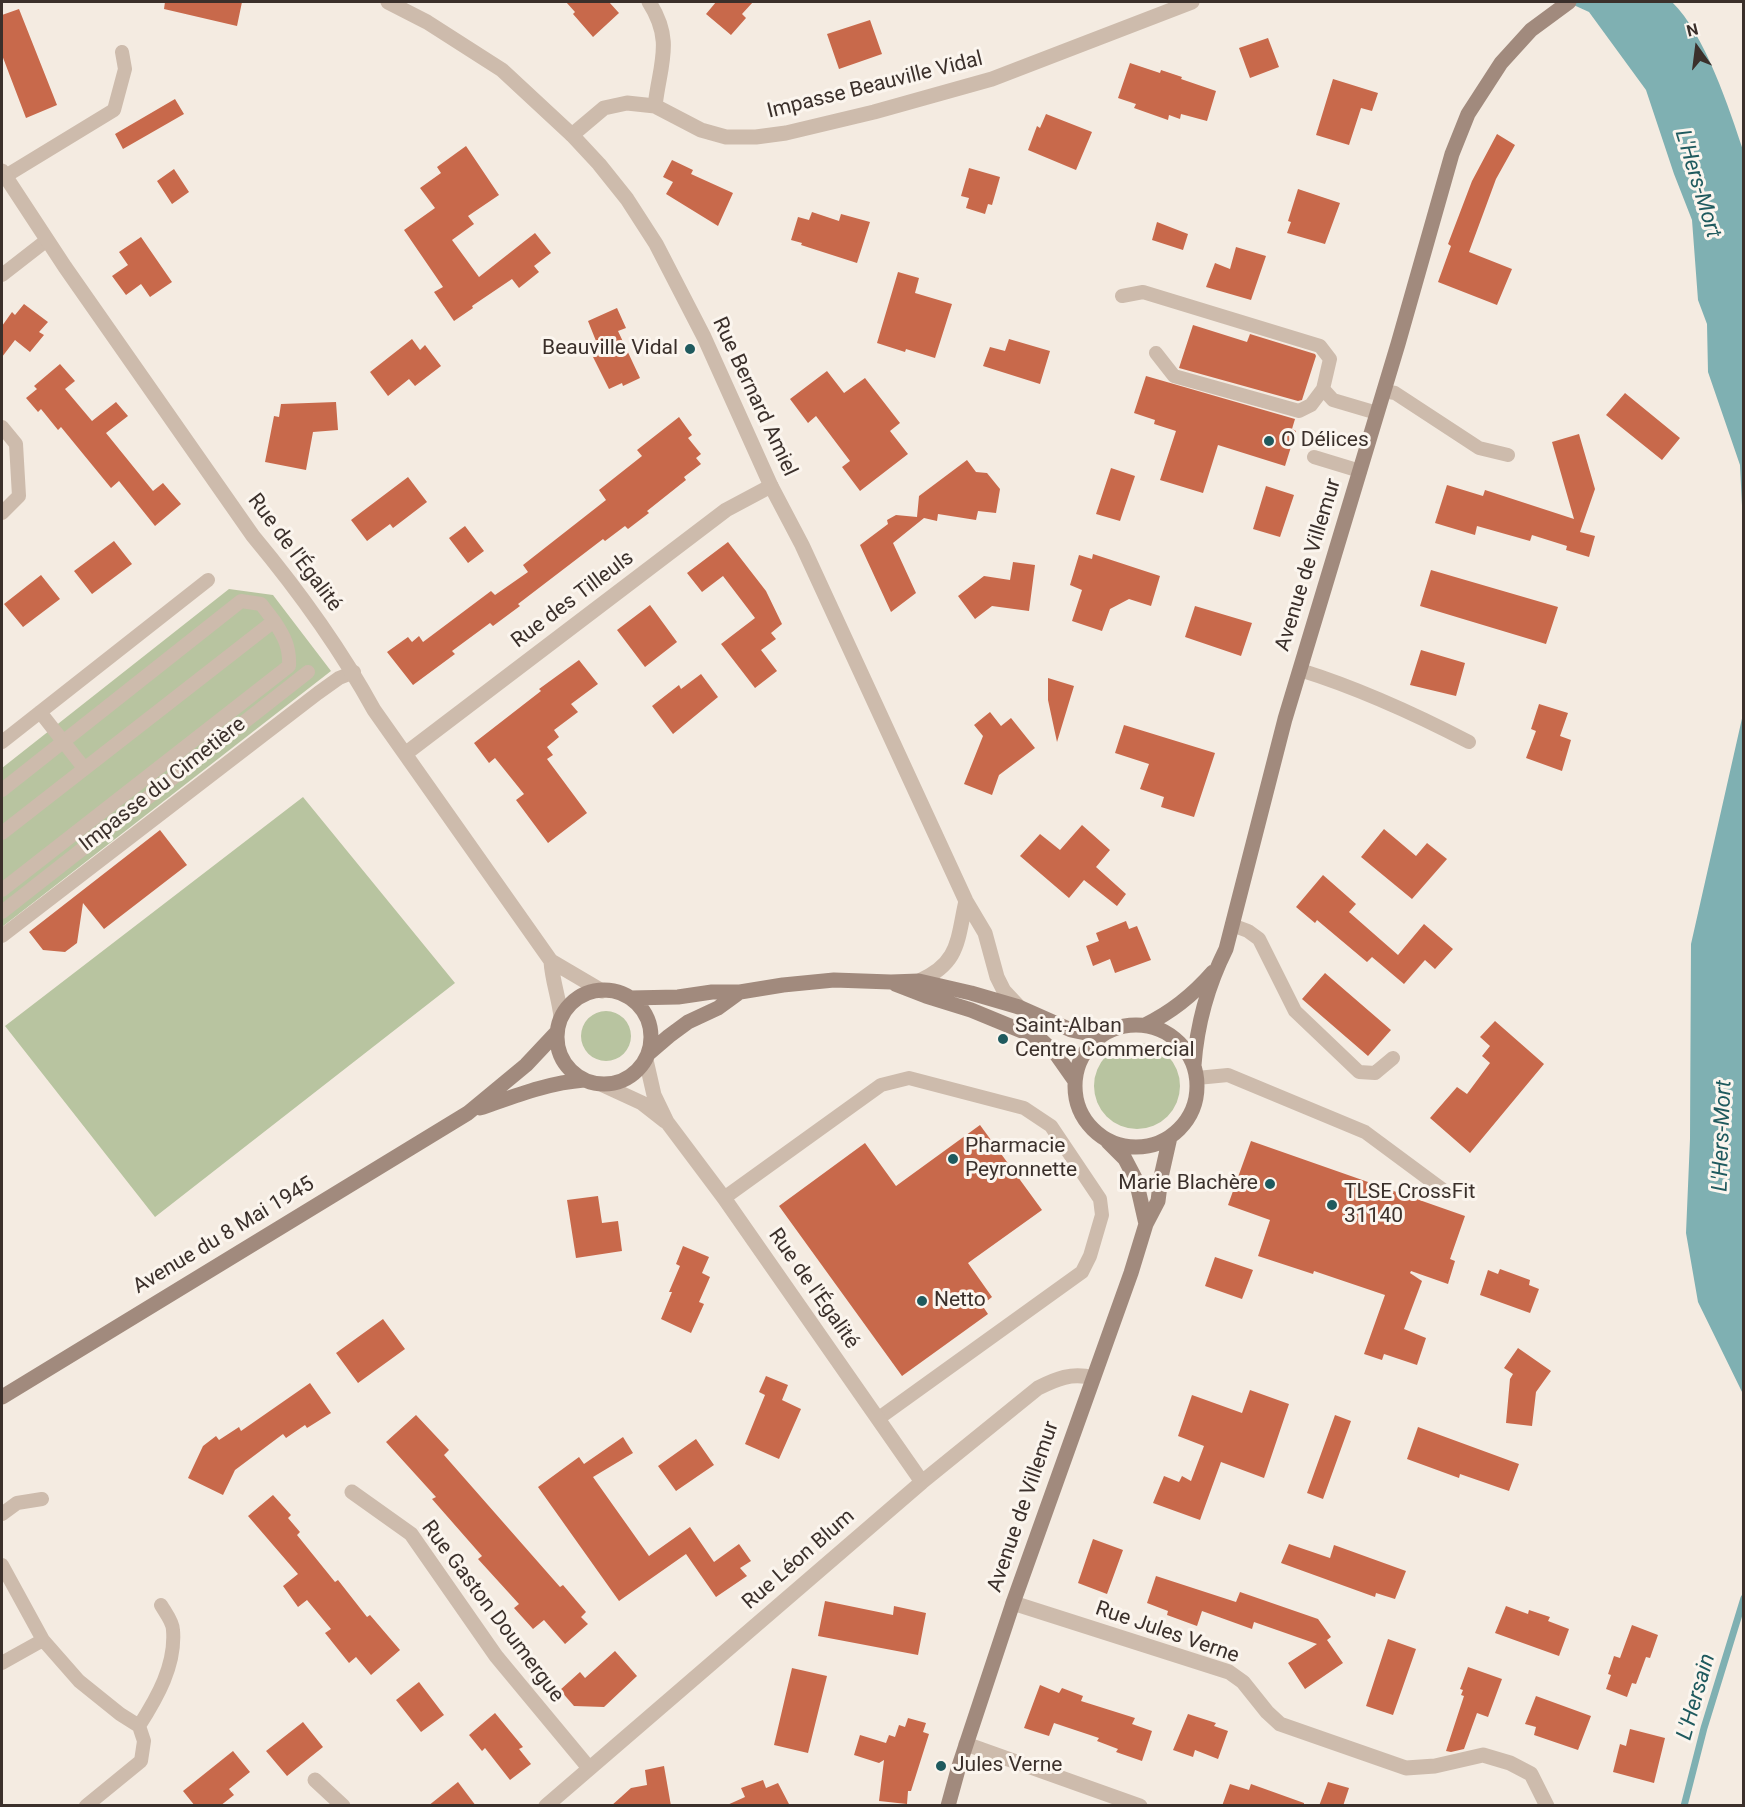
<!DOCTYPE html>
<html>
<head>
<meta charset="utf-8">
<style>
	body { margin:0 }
	#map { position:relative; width:1745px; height:1807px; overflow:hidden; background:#f4ebe1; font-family:Roboto,sans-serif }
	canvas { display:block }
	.frame { position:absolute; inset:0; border:3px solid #3b302b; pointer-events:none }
	.north { position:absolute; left:1667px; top:18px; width:60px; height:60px; -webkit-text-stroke:4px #fbf5ee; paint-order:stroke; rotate:346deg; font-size:16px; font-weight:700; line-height:24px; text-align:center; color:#3b302b }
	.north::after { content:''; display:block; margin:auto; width:21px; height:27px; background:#3b302b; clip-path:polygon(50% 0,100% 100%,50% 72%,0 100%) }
</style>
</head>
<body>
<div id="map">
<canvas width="1745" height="1807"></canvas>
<div class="frame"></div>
<div class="north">N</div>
</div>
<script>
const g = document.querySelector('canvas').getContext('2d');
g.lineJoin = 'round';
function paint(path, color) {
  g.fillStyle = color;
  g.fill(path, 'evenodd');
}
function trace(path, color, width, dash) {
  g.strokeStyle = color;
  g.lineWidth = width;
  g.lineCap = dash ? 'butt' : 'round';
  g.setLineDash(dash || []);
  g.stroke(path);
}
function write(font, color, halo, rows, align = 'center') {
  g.font = font + ' Roboto,sans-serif';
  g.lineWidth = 6;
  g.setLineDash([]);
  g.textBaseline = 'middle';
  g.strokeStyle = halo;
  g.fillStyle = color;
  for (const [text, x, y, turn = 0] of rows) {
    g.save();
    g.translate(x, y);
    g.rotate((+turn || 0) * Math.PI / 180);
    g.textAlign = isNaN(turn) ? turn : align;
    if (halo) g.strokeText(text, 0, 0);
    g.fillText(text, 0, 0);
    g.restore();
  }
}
const green = new Path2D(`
	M229,589l44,6 58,76 -329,256v-159z
	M303,797l152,186 -300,234 -150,-191z
	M581 1036a25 25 0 1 1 50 0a25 25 0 1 1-50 0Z
	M1094 1086a43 43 0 1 1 86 0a43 43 0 1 1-86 0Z`);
const water = new Path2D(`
	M1567,2h105c33,32 57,106 72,151l-1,373 -3,-61 -32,-93 -1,-48 -9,-24 -6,-80 -18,-46 -28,-84 -57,-78z
	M1743,714l1,442 -2,43 2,8 -1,187 -45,-92 -12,-69 4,-94 1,-195z`);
const stream = new Path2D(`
	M1684,1806l20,-78 40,-130`);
const building = new Path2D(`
	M165,2h77l-5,24 -73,-17z
	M566,2h43l10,11 -26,24 -20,-23 2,-2z
	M716,2h37l-11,12 4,4 -15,17 -25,-21z
	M19,9l38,96 -31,13 -24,-63v-40z
	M870,20l12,34 -43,15 -12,-35z
	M1268,38l11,29 -29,11 -11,-30z
	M1130,63l30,10 1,-3 21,7 -1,2 35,12 -9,30 -26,-7 -1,5 -11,-4 -1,5 -34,-12 2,-4 -18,-6z
	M1333,79l45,14 -6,18 -11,-3 -12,37 -33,-10z
	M175,99l9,15 -61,35 -8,-15z
	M1046,114l46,18 -16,38 -48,-20 9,-24 3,2z
	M1497,134l18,11 -19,34 -27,73 43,17 -15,36 -59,-23 13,-36 -3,-2 24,-63z
	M466,146l33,49 -31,21 6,8 -22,16 27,37 56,-44 16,20 -17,13 5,6 -20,16 -7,-9 -40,27 1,2 -19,13 -20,-29 9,-5 -39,-57 31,-22 -15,-20 21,-15 -4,-6z
	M672,160l21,10 -2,4 42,19 -15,33 -52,-32 7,-12 -10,-5z
	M969,168l31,9 -8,28 -4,-1 -3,10 -19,-6 3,-10 -8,-2z
	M174,169l15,23 -17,12 -15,-23z
	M1298,189l42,14 -15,41 -38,-11 4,-11 -3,-1z
	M812,212l27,9 2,-7 29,8 -13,41 -56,-18 1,-2 -11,-3 7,-23 11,3z
	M1157,222l31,12 -5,16 -31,-10z
	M141,237l31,45 -22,15 -9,-13 -15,11 -14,-19 16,-11 -9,-13z
	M1236,247l30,9 -15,44 -45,-13 9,-24 15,6z
	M898,272l21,6 -4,15 37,11 -17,54 -29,-9 -1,3 -28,-9z
	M24,304l24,18 -9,10 5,3 -14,17 -15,-12 -13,17v-31l10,-14 3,3z
	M617,308l9,20 -8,3 22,47 -17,8 -1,-3 -13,6 -22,-44 9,-4 -8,-20z
	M1193,325l54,17 3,-8 65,20 1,2 -14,44 -4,1 -119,-33z
	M412,339l8,11 5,-5 16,21 -26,20 -6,-7 -21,17 -18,-24z
	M1009,339l41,12 -10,33 -57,-18 7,-19 15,4z
	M60,364l15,17 -10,8 27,32 24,-19 12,14 -22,17 47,58 10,-8 18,21 -26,22 -36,-45 -8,7 -50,-61 -3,3 -17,-21 -3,3 -12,-14 11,-9 -3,-3z
	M827,371l17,22 21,-15 35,45 -10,8 18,23 -48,37 -18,-24 8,-6 -34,-45 -8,7 -18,-24z
	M1146,376l149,43 -3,10 4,2 -11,35 -67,-21 -15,48 -43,-13 16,-49 -22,-7 1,-4 -21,-7z
	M1625,393l55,45 -18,22 -56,-45z
	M336,402l2,28 -25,2 -7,38 -41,-8 9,-46 5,1 2,-13z
	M679,417l13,18 -4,3 13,16 -5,4 5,6 -17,13 2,3 -39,31 2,2 -21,16 -3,-3 -20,15 -2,-2 -85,65 2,2 -27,20 -3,-3 -38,28 3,3 -42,31 -26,-33 21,-15 4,5 7,-6 4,6 68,-51 4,4 33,-23 -5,-7 83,-65 -7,-10 43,-34 -5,-6z
	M1579,434l16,55 -15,43 15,4 -6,21 -23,-7 1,-4 -35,-11 -2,6 -53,-15 -2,9 -40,-12 12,-38 36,11 2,-6 89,29 -22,-77z
	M967,460l9,12 11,1 13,16 -4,24 -18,-2 -2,9 -38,-6 -1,7 -13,-3 -31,25 23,50 -25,19 -31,-67 28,-21 -1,-4 9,-5 21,2 2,-21z
	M1111,468l24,8 -15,45 -24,-7z
	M408,477l19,25 -34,26 -3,-4 -23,17 -16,-21z
	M1266,486l28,9 -14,42 -27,-8z
	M465,526l19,25 -16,12 -19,-25z
	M114,541l18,23 -40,30 -18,-23z
	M728,542l38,49 16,33 -11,9 5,6 -15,11 16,21 -22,17 -34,-44 34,-26 -32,-42 -21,16 -15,-19z
	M1093,554l67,22 -9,30 -22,-7 -19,10 -8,22 -30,-10 10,-31 -12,-5 9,-30 13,4z
	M1013,562l22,3 -6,46 -37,-5 -17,13 -17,-23 26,-20 26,4z
	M1431,570l127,37 -12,37 -126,-38z
	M41,575l19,24 -37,28 -19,-23z
	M650,605l27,37 -32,25 -28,-37z
	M1195,606l57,17 -11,33 -56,-19z
	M1421,650l44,13 -9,33 -46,-11z
	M579,660l19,24 -27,20 7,8 -24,18 5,7 -12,10 6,8 -6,4 40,54 -39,30 -32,-43 8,-6 -29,-36 -6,5 -15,-20 67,-52 -2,-2z
	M701,674l17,23 -45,37 -21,-28 27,-21 2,4z
	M1048,678l26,8 -17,56 -9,-42z
	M1539,704l29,9 -8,23 11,4 -9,31 -36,-13 10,-27 -5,-2z
	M990,712l11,14 10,-8 24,30 -36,27 -7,20 -28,-11 19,-48 -9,-11z
	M1124,725l91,28 -21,64 -33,-10 3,-10 -24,-8 9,-25 -34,-11z
	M1082,825l28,25 -14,17 30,27 -9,12 -33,-26 -15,18 -49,-42 20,-22 20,16z
	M1384,829l32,27 11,-13 20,16 -35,40 -51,-42z
	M160,830l27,35 -83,64 -21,-26 -6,40 -12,9 -22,-2 -14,-18z
	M1323,875l33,29 -7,8 49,43 26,-31 29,25 -18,20 -10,-9 -21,24 -32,-27 -5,5 -50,-42 -2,3 -19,-16z
	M1126,921l3,8 8,-3 14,34 -36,13 -5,-14 -17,7 -7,-20 13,-5 -3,-8z
	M1325,973l66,57 -23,26 -66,-57z
	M1495,1021l49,43 -74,89 -40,-35 27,-31 10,7 23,-31 -8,-7 8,-10 -10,-9z
	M980,1125l62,85 -74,53 24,34 -10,8 6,9 -86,62 -123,-170 86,-63 31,43z
	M1251,1141l214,75 -15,43 5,2 -7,23 -37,-13 -1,2 12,8 -18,48 22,9 -9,27 -33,-11 -2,6 -18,-6 21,-59 -71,-24 -1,3 -55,-18 12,-36 -42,-15z
	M598,1196l4,27 16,-2 4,30 -46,7 -9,-58z
	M683,1246l26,11 -7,16 8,4 -11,25 5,2 -13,29 -30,-14 11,-27h-3l11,-26 -4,-2z
	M1215,1257l38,13 -11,29 -37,-13z
	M1500,1269l30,11 -1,5 10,4 -9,24 -50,-18 8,-25 10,4z
	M383,1319l22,30 -47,34 -22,-30z
	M1518,1348l33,23 -15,21 -4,34 -26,-3 4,-44 3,-5 -9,-6z
	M766,1376l22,9 -6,15 19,9 -22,50 -34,-15 20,-49 -6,-3z
	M310,1383l21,30 -24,15 -2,-3 -19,13 -3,-4 -48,36 -12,25 -35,-17 15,-32 13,-10 3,4 20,-13 2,4z
	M1250,1390l39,14 -25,74 -43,-16 -21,58 -47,-17 11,-27 15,6 3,-6 9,5 13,-35 -26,-10 14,-41 50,18z
	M416,1415l33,35 -5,5 116,132 3,-2 23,27 -5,5 7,7 -23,20 -21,-24 -11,9 -19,-21 5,-4 -41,-45 4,-3 -50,-57 4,-2 -50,-55z
	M1335,1415l16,6 -28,78 -16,-6z
	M1418,1427l101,37 -10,27 -49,-17 -1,4 -52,-19z
	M623,1437l10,16 -40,24 56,79 41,-29 24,35 25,-18 12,17 -11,7 7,8 -31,21 -30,-43 -67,47 -81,-114 41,-30 5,7z
	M696,1439l18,26 -38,26 -18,-25z
	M273,1495l18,20 -3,3 12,14 -3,3 38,47 3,-2 29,37 3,-2 30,35 -29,25 -15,-18 -7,6 -24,-30 6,-4 -24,-29 -9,7 -15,-21 15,-12 -50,-58z
	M1093,1539l30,11 -16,44 -29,-11z
	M1289,1544l41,14 4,-13 72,26 -11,28 -19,-6 -1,4 -94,-34z
	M1156,1576l80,26 4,-10 78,27 13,18 -4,3 16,23 -38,26 -17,-26 29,-19 -63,-22 -2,7 -50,-18 -5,15 -30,-11 1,-4 -21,-8z
	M825,1601l68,14 1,-9 32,7 -8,42 -100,-19z
	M1506,1606l22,8 1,-4 21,7 -2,4 21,8 -10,27 -64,-23z
	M1632,1625l26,10 -8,23 -4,-1 -10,27 -4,-1 -5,14 -21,-8 5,-14 -3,-1 6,-18 6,2z
	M1388,1639l28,10 -23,66 -27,-9z
	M615,1651l22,25 -33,31 -30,-1 -14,-16 20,-18 5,6z
	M1468,1667l34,12 -14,38 -11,-4 -13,36 -13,3 -5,-1 18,-55 -3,-1 2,-5 -3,-1z
	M792,1668l35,8 -19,77 -34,-8z
	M419,1682l25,33 -23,17 -25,-32z
	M1040,1685l19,8 3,-5 21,8 -2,5 54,17 -3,6 20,7 -10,30 -26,-9 2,-3 -21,-8 2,-3 -45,-15 -5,13 -25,-8z
	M1536,1696l55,20 -13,34 -44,-15 2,-8 -11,-3z
	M495,1713l28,34 -4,2 12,15 -21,16 -25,-32 -3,3 -13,-16z
	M1188,1714l28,9 -2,3 14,5 -10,28 -23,-9 -2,7 -20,-7z
	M908,1718l18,5 -3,9 6,2 -18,57h-3l-1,13 -28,-3 5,-41 -5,3 -25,-8 6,-20 26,8 3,-8 6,2 4,-12 6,2z
	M303,1722l20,25 -36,29 -21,-25z
	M1630,1729l35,9 -11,45 -41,-11 7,-28 6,2z
	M233,1751l17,21 -21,17 5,6 -14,11h-25l-12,-15z
	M664,1766l7,40h-60l20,-18 16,-3 -2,-15z
	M763,1780l3,8 12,-5 12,23h-65l20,-9 -4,-9z
	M458,1782l18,24h-48z
	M1328,1782l21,6 -6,18h-24z
	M1230,1784l19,6 2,-6 53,19v3h-82z`);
const service = new Path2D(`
	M4,177l110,-67 11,-41 -3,-17
	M2,275l45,-35
	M1122,296l21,-4 177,54 10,13 -7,30 10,11 44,13
	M1156,353l18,23 125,35 12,-6 12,-16
	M1384,391l11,2 84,55 29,7
	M2,427l14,17 3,52 -17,17
	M1314,457l46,14
	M1300,670c58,18 115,44 169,72
	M40,712l44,56
	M2,742l206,-162
	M2,790l239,-189 20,3 13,17 -272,212
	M2,890l287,-224c1,-19 -5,-30 -15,-45
	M2,912l306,-240
	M1232,925l16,6 11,8 36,72 64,61 16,1 18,-15
	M2,936l316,-243 21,-15 15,-6
	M1197,1078l31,-3 137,57 81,60
	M724,1198l157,-113 28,-7 115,30 27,18 49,73 2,16 -12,41 -8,16 -203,146
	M2,1514l15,-11 25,-4
	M2,1565l41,75 36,41 41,33 19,12 5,15 -3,20 -55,45
	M2,1663l41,-23
	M139,1726c18,-28 37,-61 34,-96 0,-8 -8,-18 -12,-25`);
const minor = new Path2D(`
	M649,2c25,39 11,61 6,104
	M572,135l32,-27 23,-5 28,3 46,24 25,7h30l30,-4 88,-21 118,-33 200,-77
	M2,171l63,96 188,269c45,54 87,112 121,174l177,251 51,30
	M405,754l321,-244 45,-24
	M551,961c1,19 8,37 10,56
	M646,1060l8,35 13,27 57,76 198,284
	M603,1085l39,18 23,18
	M352,1492l59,42 85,122 93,112
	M1013,1603l216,69 14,10 24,30 13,12 126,44 29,-2 48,-11 27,8 21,11 16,32
	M966,1744l174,62
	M315,1780l28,26
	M546,1806l376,-324 116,-94c18,-9 34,-16 55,-10`);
const tertiary = new Path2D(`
	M388,2l39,20 75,48 70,65 27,29 28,35 29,45 48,93 67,149 31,59 164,356 19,32 12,44 7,14 15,16
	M919,981c41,-18 38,-41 47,-80`);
const secondary = new Path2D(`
	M895,984l31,12 45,14 68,28 17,16 19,27
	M557 1037a47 47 0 1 1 94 0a47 47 0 1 1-94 0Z
	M630,998l48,-1 34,-5h28l43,-7 51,-5 57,2 28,-1 52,12 48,14 52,23 29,6
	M1145,1025c27,-13 48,-30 68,-53
	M1075 1086a61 61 0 1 1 122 0a61 61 0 1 1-122 0Z
	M648,1054l21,-18 19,-14 30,-14 22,-16
	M1194,1065c3,-40 14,-80 32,-116l59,-230 113,-375 54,-190 16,-40 33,-51 30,-33 38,-28
	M480,1108c35,-12 67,-25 104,-28
	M1108,1142l17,17 11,21 10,44
	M2,1397l466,-284 58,-48 31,-33
	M948,1806l11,-40 54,-163 118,-330 15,-49 12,-23 3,-24 9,-40`);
const markers = [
	[690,349,6,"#1f5a5e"],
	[1269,441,6,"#1f5a5e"],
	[1003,1039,6,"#1f5a5e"],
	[953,1159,6,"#1f5a5e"],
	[1270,1184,6,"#1f5a5e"],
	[1332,1205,6,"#1f5a5e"],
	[922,1301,6,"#1f5a5e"],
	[941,1766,6,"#1f5a5e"]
];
const streetNames = [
	["Impasse Beauville Vidal",875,86,-14],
	["Rue Bernard Amiel",754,397,65],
	["Rue de l'Égalité",294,553,53],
	["Avenue de Villemur",1309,565,-73],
	["Rue des Tilleuls",573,600,-37],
	["Impasse du Cimetière",163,785,-38],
	["Avenue du 8 Mai 1945",224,1236,-31],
	["Rue de l'Égalité",813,1289,55],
	["Avenue de Villemur",1024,1507,-71],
	["Rue Léon Blum",799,1560,-41],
	["Rue Gaston Doumergue",492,1612,53],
	["Rue Jules Verne",1167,1633,19]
];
const poiNames = [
	["Beauville Vidal",678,349,"right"],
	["O Délices",1281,441],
	["Saint-Alban",1015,1027],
	["Centre Commercial",1015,1051],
	["Pharmacie",965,1147],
	["Peyronnette",965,1171],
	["Marie Blachère",1258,1184,"right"],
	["TLSE CrossFit",1344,1193],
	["31140",1344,1217],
	["Netto",934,1301],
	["Jules Verne",953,1766]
];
const waterNames = [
	["L'Hers-Mort",1697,184,73],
	["L'Hers-Mort",1723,1136,-88],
	["L'Hersain",1697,1697,-74]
];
paint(green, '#b8c4a0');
paint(water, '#7fb0b2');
trace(stream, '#7fb0b2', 7);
paint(building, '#c8694b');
trace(service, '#cdbbac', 14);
trace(minor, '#cdbbac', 15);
trace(tertiary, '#cdbbac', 15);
trace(secondary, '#a18a7d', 15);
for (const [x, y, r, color] of markers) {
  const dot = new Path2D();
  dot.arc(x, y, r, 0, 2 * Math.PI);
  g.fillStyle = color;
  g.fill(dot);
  trace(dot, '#fbf5ee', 2);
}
write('21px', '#3b302b', '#fbf5ee', streetNames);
write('21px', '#3b302b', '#fbf5ee', poiNames, 'left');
write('italic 22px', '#1f5a5e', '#fbf5ee', waterNames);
</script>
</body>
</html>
